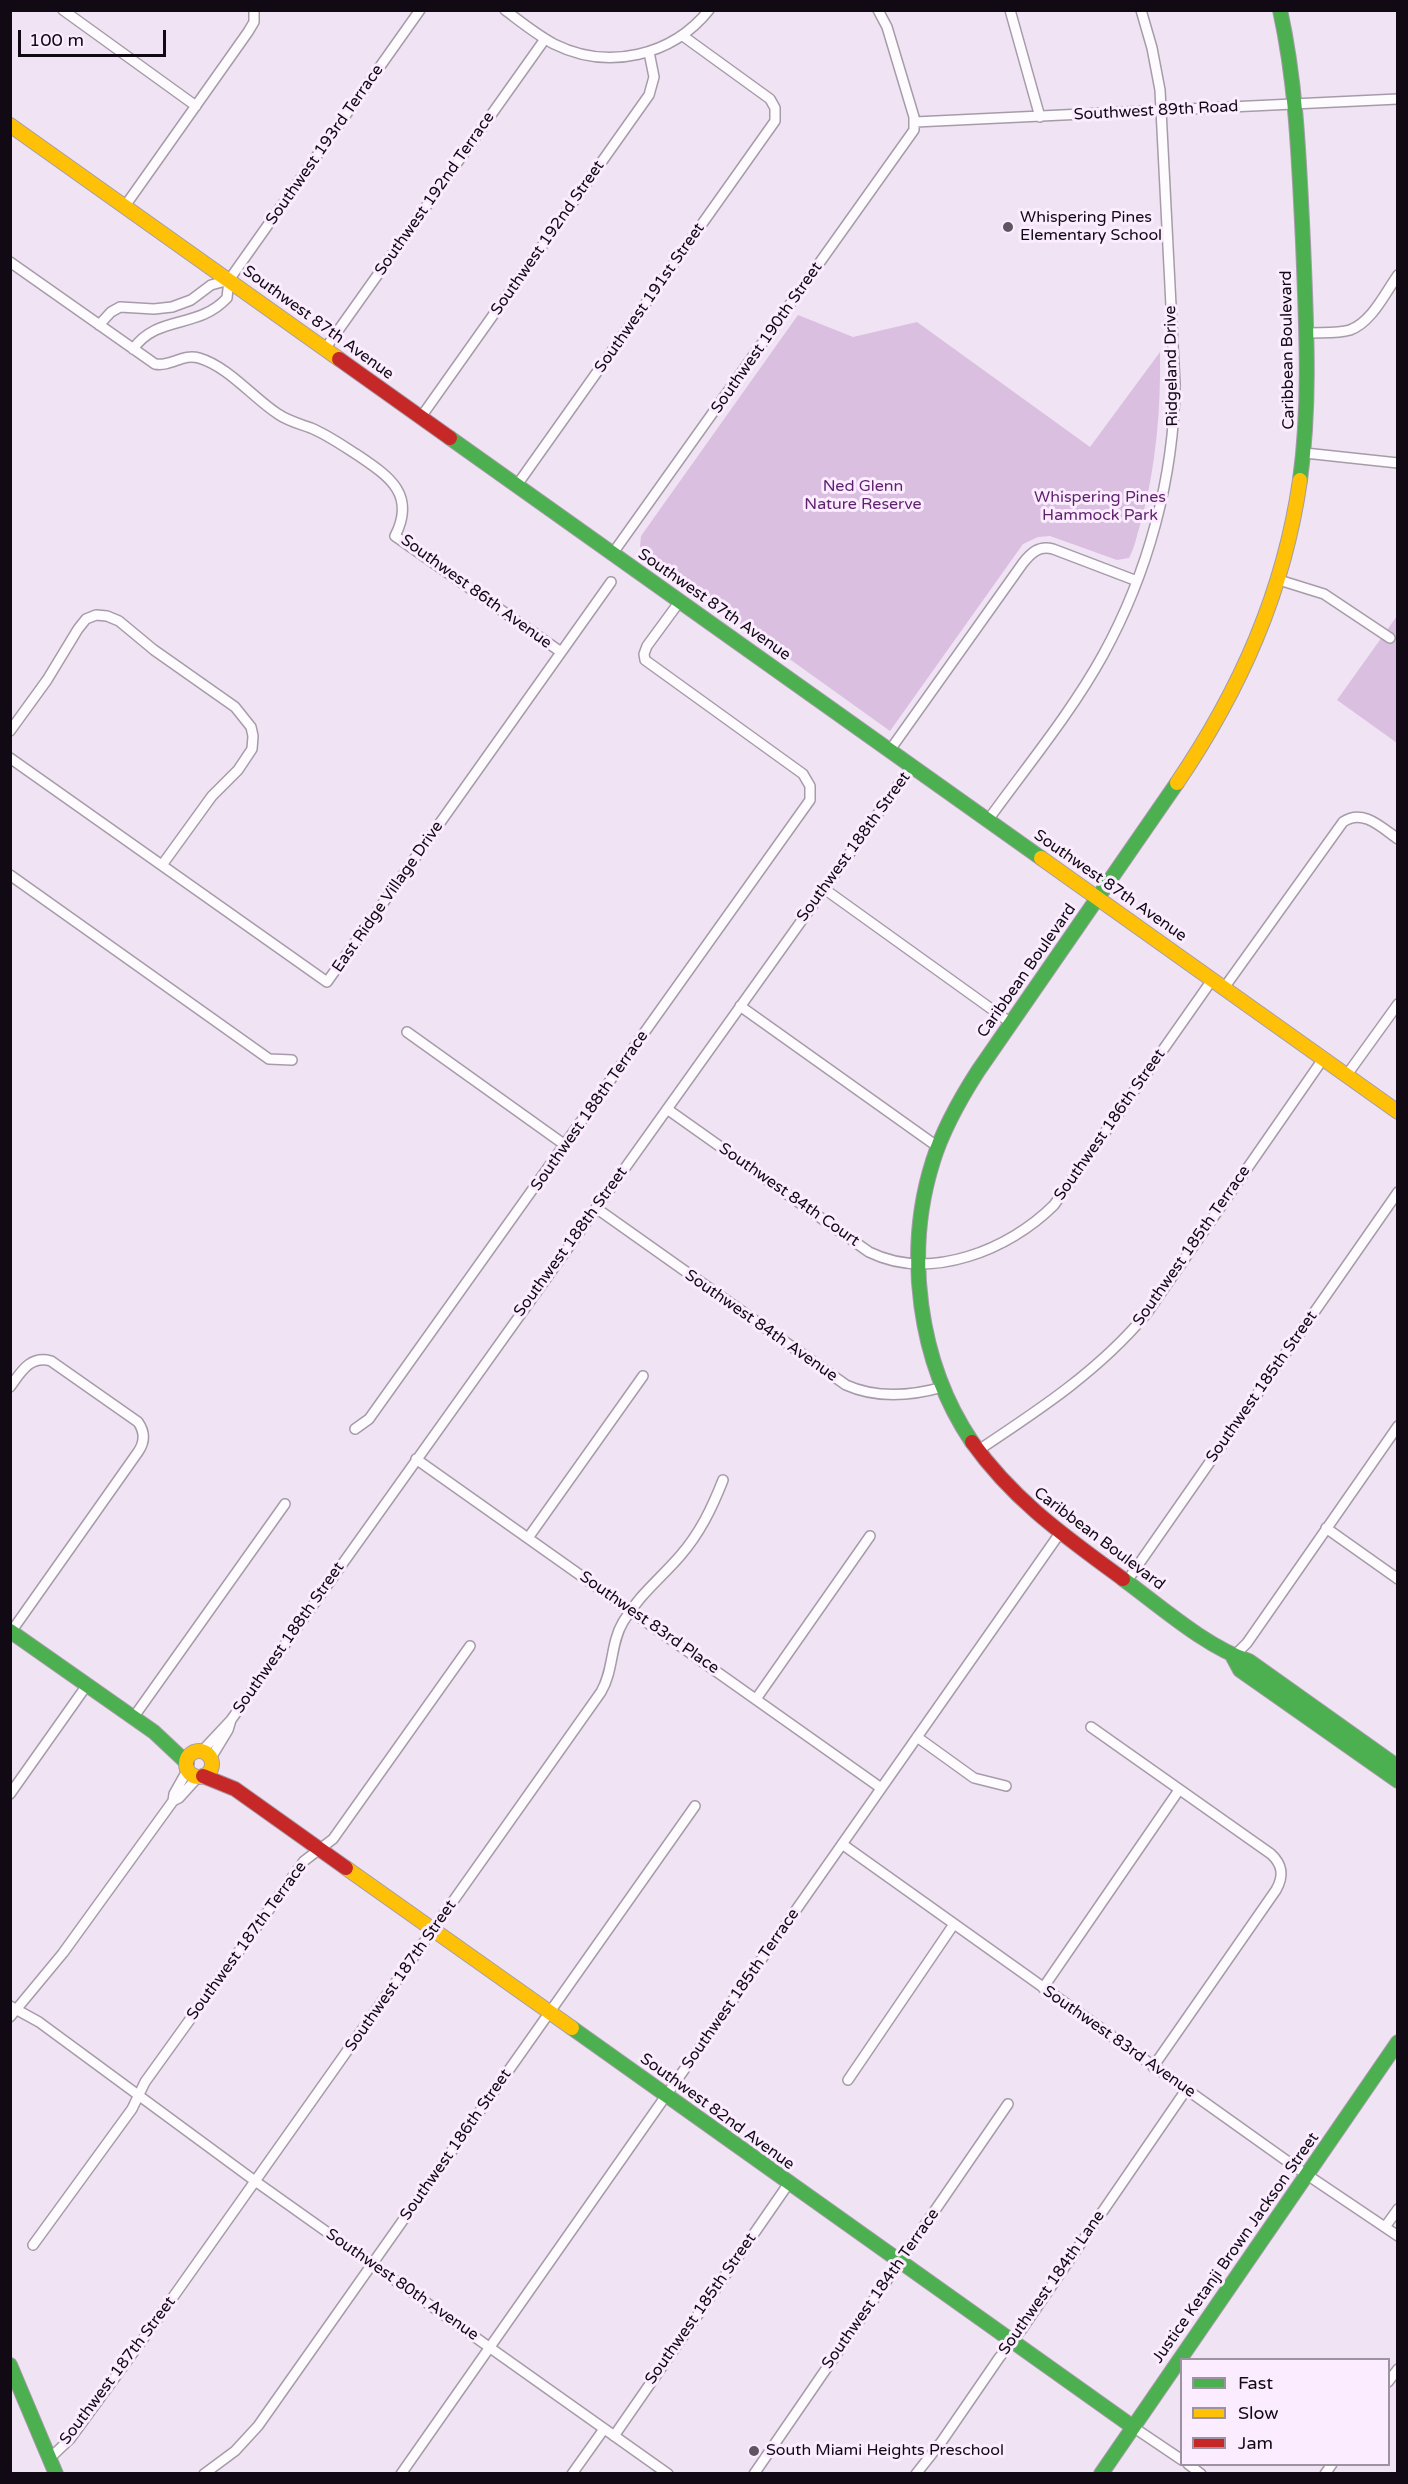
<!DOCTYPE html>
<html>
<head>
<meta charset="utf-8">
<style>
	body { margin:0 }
	#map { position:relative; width:1408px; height:2484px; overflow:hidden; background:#f0e3f3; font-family:"Varela Round",sans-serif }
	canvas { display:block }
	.frame { position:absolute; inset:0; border:12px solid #110913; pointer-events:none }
	.legend { position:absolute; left:1180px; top:2358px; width:210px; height:108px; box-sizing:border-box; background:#fbedff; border:2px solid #9d92a1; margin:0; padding:8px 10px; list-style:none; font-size:18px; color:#110913 }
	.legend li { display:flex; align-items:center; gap:12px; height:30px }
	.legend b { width:30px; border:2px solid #9d92a1 }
	.scale { position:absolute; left:18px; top:30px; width:148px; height:27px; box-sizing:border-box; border:3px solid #110913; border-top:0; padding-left:8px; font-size:18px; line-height:21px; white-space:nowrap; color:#110913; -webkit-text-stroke:4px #fbedff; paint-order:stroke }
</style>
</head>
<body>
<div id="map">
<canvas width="1408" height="2484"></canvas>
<div class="frame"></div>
<ul class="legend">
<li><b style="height:8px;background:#4caf50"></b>Fast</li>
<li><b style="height:8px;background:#ffc107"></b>Slow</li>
<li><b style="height:8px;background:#c62828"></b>Jam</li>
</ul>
<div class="scale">100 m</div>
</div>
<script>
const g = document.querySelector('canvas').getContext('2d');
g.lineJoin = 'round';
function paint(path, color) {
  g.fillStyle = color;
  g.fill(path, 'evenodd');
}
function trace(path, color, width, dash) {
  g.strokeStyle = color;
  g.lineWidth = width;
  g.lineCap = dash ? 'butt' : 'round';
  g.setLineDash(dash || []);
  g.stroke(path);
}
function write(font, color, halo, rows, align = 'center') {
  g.font = font + ' "Varela Round",sans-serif';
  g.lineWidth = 6;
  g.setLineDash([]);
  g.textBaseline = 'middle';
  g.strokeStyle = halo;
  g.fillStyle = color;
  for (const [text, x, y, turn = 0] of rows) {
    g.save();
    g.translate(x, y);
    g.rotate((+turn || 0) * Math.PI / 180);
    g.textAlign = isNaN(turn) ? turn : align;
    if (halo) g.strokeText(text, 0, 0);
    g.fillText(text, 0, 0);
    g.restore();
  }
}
const green = new Path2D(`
	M798,315l55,22 64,-15 173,125 70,-95c1,57 -4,115 -19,170 -4,12 -6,25 -12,36l-12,2 -67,-24 -12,1 -15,7 -133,187 -247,-177 -3,-7 1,-11z
	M1397,616v127l-60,-43z`);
const street = new Path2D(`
	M63,10l133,96
	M505,10c16,12 32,25 49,34 54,27 118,12 155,-34
	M1010,10l30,107
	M915,122l483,-23
	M125,206l123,-174 6,-10v-12
	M10,262l145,102c16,3 28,-11 44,-6 30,9 53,39 79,56 10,7 22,10 33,14 17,7 32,18 48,28 31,21 57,39 36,80l166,116
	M99,325l12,-13 9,-5 34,2 18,-2 19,-7 20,-15 18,-5
	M1307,333c13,-1 30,1 43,-3 22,-8 35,-37 48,-55
	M133,349c25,-35 64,-19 94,-51l2,-18 191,-270
	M325,349l220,-310
	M421,417l228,-322 5,-18 -5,-25
	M1305,453l93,10
	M517,485l258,-364v-13l-5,-9 -87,-63
	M613,553l301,-423v-13l-27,-90 -9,-17
	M1279,580l45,14 66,44
	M10,731l37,-51 31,-51 8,-10 10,-4 11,1 12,5 35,29 81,57 16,20 2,9 -1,13 -14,21 -26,26 -50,69
	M890,750l133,-187c8,-10 16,-18 30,-14l84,32
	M10,758l317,224 284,-400
	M988,820c39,-54 83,-107 115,-165 45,-82 71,-177 72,-271l-15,-294 -8,-42 -11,-38
	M10,875l259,184 23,1
	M823,888l188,135
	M1224,988l119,-166c20,-14 39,6 55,17
	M740,1006l198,141
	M407,1032l158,113
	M1346,1076l52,-72
	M667,1109l202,143c61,30 140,-2 185,-47l158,-225
	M596,1208l250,177c31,14 65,11 97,2
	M10,1387c11,-15 20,-32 41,-26l87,61c7,10 7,20 0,30l-127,180
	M355,1429l14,-10 441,-619v-14l-7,-12 -158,-114 -1,-6 3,-8 33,-45
	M977,1451c62,-41 123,-81 170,-138l176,-254
	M416,1459l465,329
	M1326,1528l72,51
	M528,1538l115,-162
	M1127,1581l271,-389
	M1233,1657l14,-14 151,-217
	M756,1699l114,-163
	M133,1718l152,-214
	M1091,1727l180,127c12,11 13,22 5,36l-123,177
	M917,1737l57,41 32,8
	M201,1752l30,-32 681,-954
	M211,1758l17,-28 3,-10
	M10,1794l77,-109
	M173,1801l1,-7 14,-25
	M842,1844l452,322 104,70
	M1043,1988l136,-198
	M10,2006l29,16 216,159 413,293
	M10,2017l53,-64 110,-152 6,-3 19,-21
	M848,2080l106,-156
	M1385,2227l13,-18
	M33,2245l99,-136 13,-27 159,-221 29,-22 137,-193
	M1388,2382l10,-13
	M1133,2427l49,33
	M614,2436l175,-253
	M50,2458l20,-19 84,-115 447,-632c13,-22 9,-48 22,-70 16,-27 37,-43 57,-66 20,-23 32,-48 43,-76
	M1188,2464l13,10
	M204,2474l31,-23 23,-25 437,-620
	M401,2474l659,-941
	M572,2474l32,-45
	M754,2474l254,-370
	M916,2474l26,-33 57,-83 23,-29 164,-239
	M1325,2474l7,-10`);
const fast = new Path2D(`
	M1280,10c17,77 19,154 23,232 3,79 8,159 -3,238
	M450,438l591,420
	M972,1442c-54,-80 -68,-190 -39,-281 10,-32 27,-62 45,-90l199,-288
	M1123,1579c37,27 83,68 126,82l149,106
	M10,1631l144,101 33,31
	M1233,1657l7,13 158,111
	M572,2028l561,399
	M10,2365l46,109
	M1101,2474l297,-432`);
const slow = new Path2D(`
	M10,125l329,234
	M1177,783c63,-93 107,-191 123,-303
	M1041,858l357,254
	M186 1764a13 13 0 1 1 26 0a13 13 0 1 1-26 0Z
	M346,1868l226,160`);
const jam = new Path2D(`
	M339,359l111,79
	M972,1442c42,59 94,95 151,137
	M203,1776l32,13 111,79`);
const markers = [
	[1008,227,6,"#5f5561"],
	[754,2451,6,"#5f5561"]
];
const streetNames = [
	["Southwest 89th Road",1156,111,-3],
	["Southwest 193rd Terrace",325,145,-55],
	["Southwest 192nd Terrace",435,194,-55],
	["Southwest 192nd Street",548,238,-55],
	["Southwest 191st Street",650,298,-55],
	["Southwest 87th Avenue",318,323,36],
	["Southwest 190th Street",767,338,-55],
	["Caribbean Boulevard",1288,350,-91],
	["Ridgeland Drive",1172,366,-91],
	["Southwest 86th Avenue",476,592,36],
	["Southwest 87th Avenue",714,605,35],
	["Southwest 188th Street",854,847,-54],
	["Southwest 87th Avenue",1110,886,35],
	["East Ridge Village Drive",388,897,-55],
	["Caribbean Boulevard",1027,971,-55],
	["Southwest 188th Terrace",590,1111,-55],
	["Southwest 186th Street",1110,1125,-55],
	["Southwest 84th Court",789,1195,35],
	["Southwest 188th Street",571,1242,-54],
	["Southwest 185th Terrace",1192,1246,-55],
	["Southwest 84th Avenue",761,1326,35],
	["Southwest 185th Street",1262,1387,-55],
	["Caribbean Boulevard",1099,1539,37],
	["Southwest 83rd Place",649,1623,35],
	["Southwest 188th Street",289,1638,-55],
	["Southwest 187th Terrace",247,1941,-54],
	["Southwest 187th Street",401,1976,-55],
	["Southwest 185th Terrace",741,1989,-55],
	["Southwest 83rd Avenue",1119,2042,35],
	["Southwest 82nd Avenue",717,2112,36],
	["Southwest 186th Street",456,2145,-55],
	["Justice Ketanji Brown Jackson Street",1236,2248,-55],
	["Southwest 184th Lane",1052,2283,-55],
	["Southwest 80th Avenue",402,2285,35],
	["Southwest 184th Terrace",881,2289,-55],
	["Southwest 185th Street",701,2309,-55],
	["Southwest 187th Street",118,2371,-53]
];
const poiNames = [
	["Whispering Pines",1020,218],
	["Elementary School",1020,236],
	["South Miami Heights Preschool",766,2451]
];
const parkNames = [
	["Ned Glenn",863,487],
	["Nature Reserve",863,505],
	["Whispering Pines",1100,498],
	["Hammock Park",1100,516]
];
paint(green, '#dabfe0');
trace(street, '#a69ca9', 12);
trace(fast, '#a69ca9', 16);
trace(slow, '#a69ca9', 16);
trace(jam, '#a69ca9', 16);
trace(street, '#fdfbfd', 9);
trace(fast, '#4caf50', 14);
trace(slow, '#ffc107', 14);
trace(jam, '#c62828', 14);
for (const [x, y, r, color] of markers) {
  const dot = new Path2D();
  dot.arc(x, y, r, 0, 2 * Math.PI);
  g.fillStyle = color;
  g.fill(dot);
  trace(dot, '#fbedff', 2);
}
write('16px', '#110913', '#fbedff', streetNames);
write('16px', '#110913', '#fbedff', poiNames, 'left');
write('16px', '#601f6f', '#fbedff', parkNames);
</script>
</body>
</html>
